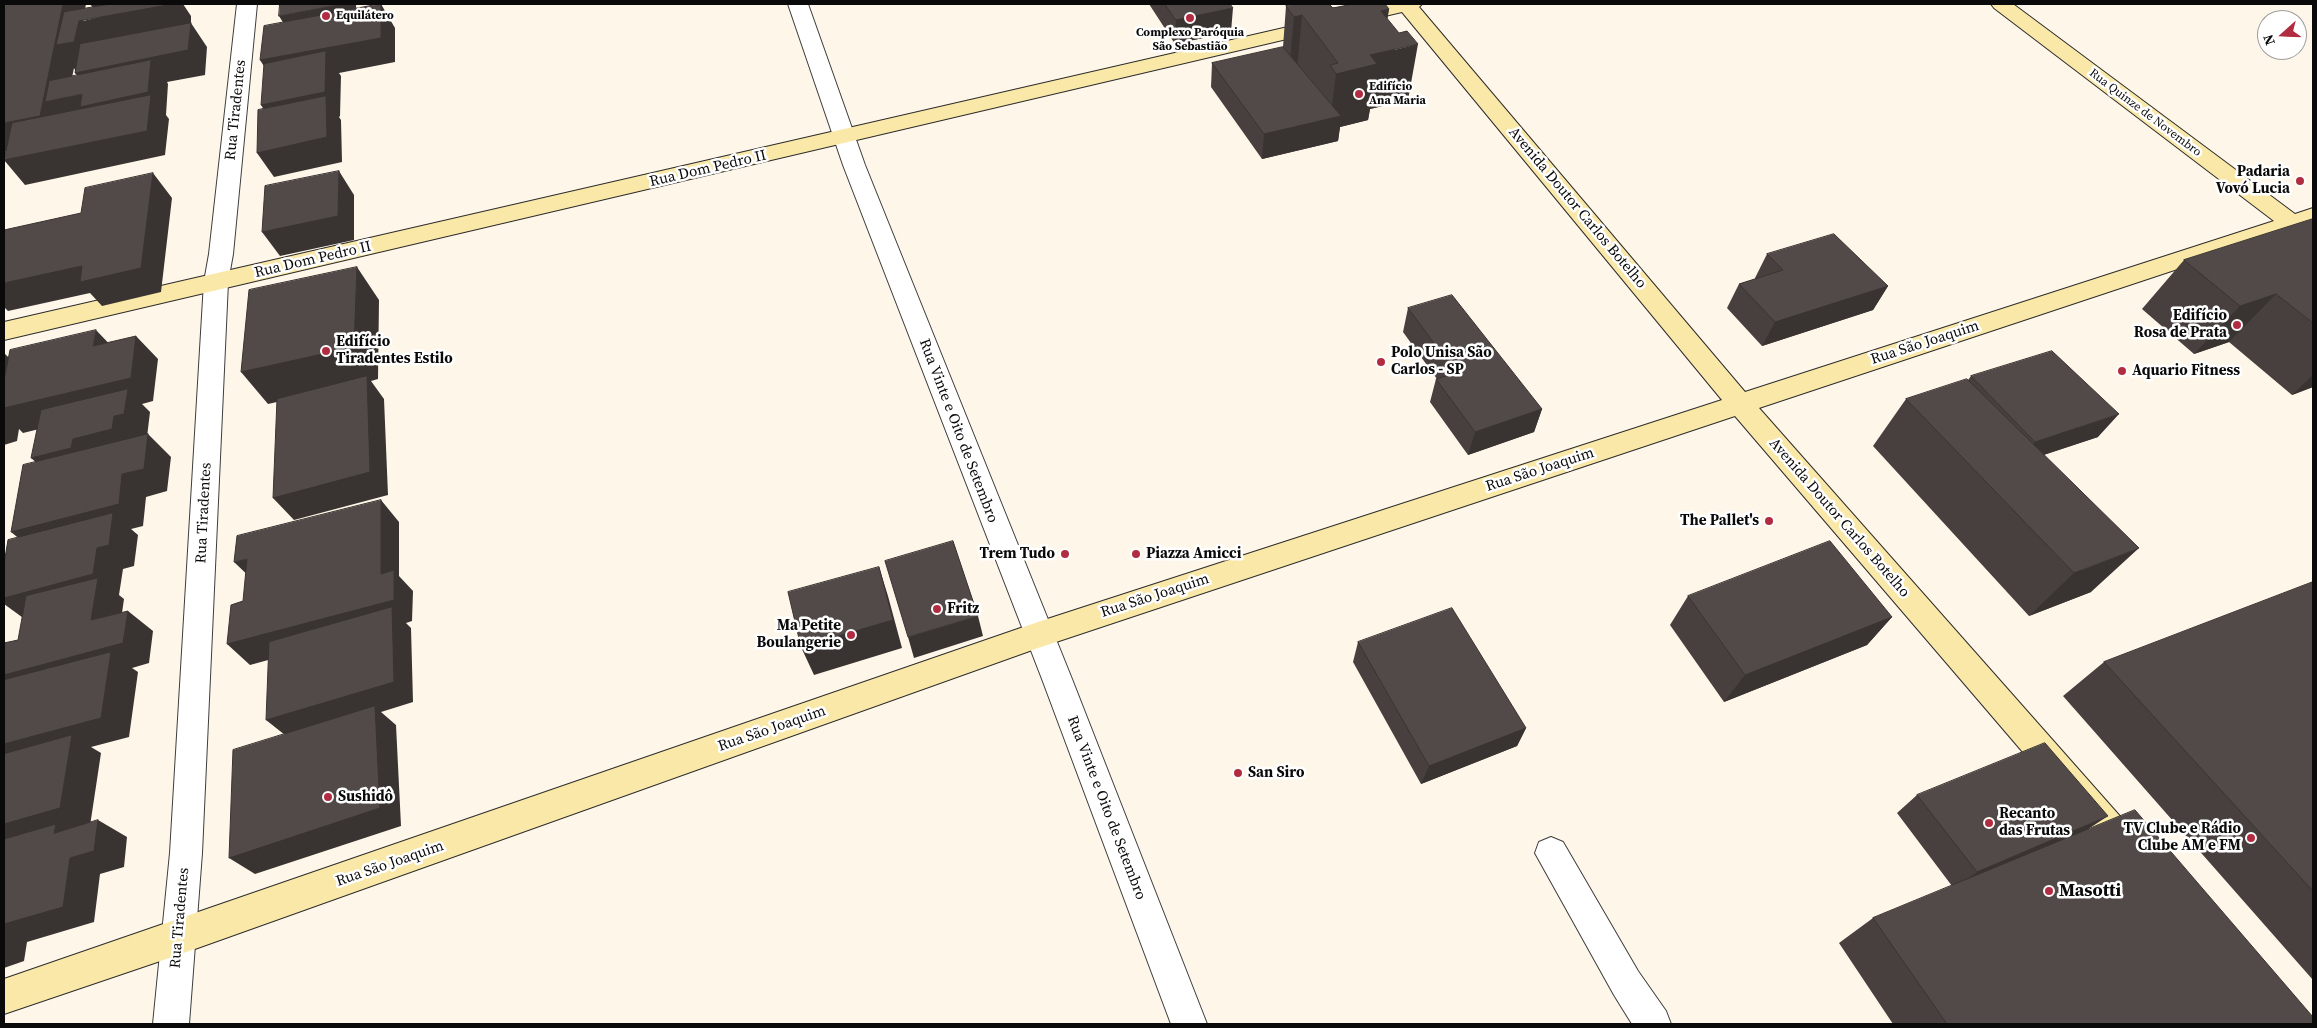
<!DOCTYPE html>
<html>
<head>
<meta charset="utf-8">
<style>
	body { margin:0 }
	#map { position:relative; width:2317px; height:1028px; overflow:hidden; background:#fef7e9; font-family:"Source Serif 4",serif }
	canvas { display:block }
	.frame { position:absolute; inset:0; border:5px solid #0a0a0a; pointer-events:none }
	.north { position:absolute; left:2257px; top:10px; width:50px; height:50px; box-sizing:border-box; background:#fff; border:1px solid #9d9d9d; border-radius:50%; rotate:250deg; font-size:14px; font-weight:700; line-height:20px; text-align:center; color:#0a0a0a }
	.north::after { content:''; display:block; margin:auto; width:18px; height:22px; background:#b12c41; clip-path:polygon(50% 0,100% 100%,50% 72%,0 100%) }
</style>
</head>
<body>
<div id="map">
<canvas width="2317" height="1028"></canvas>
<div class="frame"></div>
<div class="north">N</div>
</div>
<script>
const g = document.querySelector('canvas').getContext('2d');
g.lineJoin = 'round';
function trace(path, color, width, dash) {
  g.strokeStyle = color;
  g.lineWidth = width;
  g.lineCap = dash ? 'butt' : 'round';
  g.setLineDash(dash || []);
  g.stroke(path);
}
function paint(path, color) {
  g.fillStyle = color;
  g.fill(path, 'evenodd');
}
function write(font, color, halo, rows, align = 'center') {
  g.font = font + ' "Source Serif 4",serif';
  g.lineWidth = 5;
  g.setLineDash([]);
  g.textBaseline = 'middle';
  g.strokeStyle = halo;
  g.fillStyle = color;
  for (const [text, x, y, turn = 0] of rows) {
    g.save();
    g.translate(x, y);
    g.rotate((+turn || 0) * Math.PI / 180);
    g.textAlign = isNaN(turn) ? turn : align;
    if (halo) g.strokeText(text, 0, 0);
    g.fillText(text, 0, 0);
    g.restore();
  }
}
const lane = new Path2D(`
	M1551,837l12,5 75,129 28,40 5,13h-39l-18,-29 -79,-142 4,-11z`);
const street = new Path2D(`
	M237,4h20l-24,250 -5,28 -26,571 -13,171h-36l17,-171 34,-571 5,-28z
	M788,4h20l57,161 207,514 135,345h-36l-129,-345 -199,-514z`);
const secondary = new Path2D(`
	M1388,4h34l-3,3 326,385 529,-171 -280,-213 -3,-4h22l282,210 18,-6v16l-3,1 3,2v20l-8,-2 -16,-13 -530,176 382,432 4,11 -4,11 -12,5 -12,-5 -382,-446 -697,232 -860,307 -174,59v-35l1034,-357 684,-222 -320,-388 -1398,328v-18z`);
const wall = new Path2D(`
	M1149,4h81l1,28 -56,12z
	M1286,6l103,3 -2,10 21,81 -38,9 -2,11 -28,7 -2,14 -76,18 -51,-72 1,-24 71,-16z
	M2313,219v168l-21,8 -63,-53 -35,12 -52,-45 42,-49z
	M1767,254l121,32 -15,24 -111,36 -35,-38 12,-24 16,-5v-1z
	M1408,308l134,101 -8,23 -66,23 -38,-53 6,-23h1l-34,-47z
	M1971,376l127,61 -54,18 47,137 -62,24 -156,-170 33,-47 62,-19z
	M2313,582v398l-250,-284 41,-34z
	M1688,596l204,21 -25,28 -143,57 -54,-77z
	M1358,642l168,86 -9,18 -96,38 -68,-122z
	M1917,795l171,34 225,195h-420l-54,-81 34,-25 79,-32 -55,-73z`);
const shadedWall = new Path2D(`
	M63,4h23l-3,17 17,-4 -10,-13h93l8,12v7l16,24 -2,28 -38,7 1,2 -2,31 3,4 -4,36 -140,30 -21,-25 56,-20 -56,12v-29zM74,68l1,2v3l19,24 -12,-3 -14,3z
	M342,4h14l1,24 -63,12 -15,-24z
	M381,4l14,24v34l-56,11 2,3 -1,40 -1,1 2,3 1,42 -68,15 -17,-24 20,-23 -16,-25 15,-20 -16,-25z
	M1233,8l-2,24 -56,12 1,-24z
	M1389,9l-7,44 36,-9 -10,56 -38,9 -2,11 -28,7 -2,14 -76,18 2,-25 66,-15 6,-45 45,-63z
	M1302,15l-5,55 -8,2 5,-55z
	M339,171l15,24v45l-74,16 -18,-24z
	M153,173l19,25 -11,94 -59,14 -12,-13 -82,18 -4,-4v-24z
	M357,267l22,33 -1,79 -7,2 13,18 4,96 -94,25 -21,-22 94,-116 -99,22 -27,-32z
	M1888,286l-15,24 -111,36 13,-24z
	M2276,294l-47,48 -35,12 46,-48z
	M96,330l22,23 -25,-7z
	M136,336l22,23 -5,42 -11,3 8,8 -3,25 -90,43 -26,-22 42,-19 41,-23 11,-8 -102,25 -4,-4 -2,12 -13,4v-86l1,-5 25,24z
	M2313,375v12l-21,8z
	M1542,409l-8,23 -66,23 7,-23z
	M2119,414l-21,23 -83,27 20,-22z
	M148,434l23,23 -4,34 -21,6 -3,29 -12,3 7,6 -4,31 -11,3 -4,26 5,4 -6,42 -27,-21h-65l-22,-16v-6l34,-44 -27,-22 111,-58z
	M381,500l18,22v54l14,15 -1,30 -6,2 5,5 2,74 -32,10 15,13 5,101 -146,48 -26,-16 61,-119 -24,-19 126,-94 -142,39 -23,-21 154,-70z
	M2139,548l-48,44 -62,24 45,-43z
	M247,559l9,24 -22,-21z
	M879,567l9,29 14,52 -88,27 -13,-28z
	M128,611l25,20 -4,32 -17,5 6,4 -9,65 -38,10 10,6 -11,73 -86,24v-175z
	M978,616l5,20 -69,22 -6,-21z
	M1892,617l-25,28 -143,57 21,-27z
	M1526,728l-9,18 -96,38 8,-18z
	M2108,816l-26,17 -128,55 23,-16z
	M98,820l29,17 -3,30 -24,7 -6,48 -67,20 -3,19 -20,7v-44l66,-66z`);
const building = new Path2D(`
	M6,4h57l-23,112 -36,7v-112z
	M111,4h62l-94,17 -5,21 -18,3 8,-33z
	M280,4h62l-63,12z
	M381,4v34l-121,22 4,-34z
	M1165,4h65l3,4 -57,12z
	M1298,4h31l4,4 20,-4h32l4,5 -8,2 18,22 8,-2 11,13 -48,11 7,9 -41,10 -6,-9 8,-2 -36,-48 -8,2 -8,-11z
	M191,23l-3,27 -113,23 5,-29z
	M1283,47l58,69 -77,18 -52,-71z
	M326,51l-1,41 -64,13 3,-41z
	M151,60l-3,32 -68,15 2,-13 -37,8 4,-21z
	M151,95l-4,36 -143,29 8,-37z
	M326,96l1,41 -70,16 1,-43z
	M339,171l-1,45 -76,16 3,-46z
	M153,173l-12,95 -61,14 2,-16 -78,17v-53l77,-17 4,-25z
	M2313,219v104l-37,-29 -36,12 -56,-46z
	M1834,234l54,52 -113,36 -36,-38 44,-14 -16,-16z
	M357,267l-3,80 -113,25 8,-82z
	M1452,295l90,114 -67,23 -39,-53 20,-6 -48,-65z
	M96,330l-3,16 43,-10 -5,42 -127,30v-28l6,-30z
	M2052,351l67,63 -84,28 -64,-66z
	M367,376l3,96 -97,26 4,-99z
	M1967,379l172,169 -65,25 -168,-174z
	M128,389l-4,25 -10,2 -2,13 -39,10 -2,9 -40,10 10,-48z
	M148,434l-4,35 -22,5 -3,30 -108,28 12,-67z
	M381,500v74l13,-4v30l-167,44 4,-39 12,-4 4,-42 -13,3 3,-26z
	M113,513l-4,32 -12,3 -4,26 -89,24v-34l4,-24z
	M953,541l25,75 -70,21 -23,-76z
	M1830,541l62,76 -147,58 -57,-79z
	M879,567l14,53 -92,27 -13,-55z
	M98,578l-7,42 37,-9 -5,32 -119,32v-32l14,-3 8,-44z
	M2313,582v309l-209,-229z
	M392,607l2,75 -128,38 3,-78z
	M1452,608l74,120 -97,38 -71,-124z
	M111,652l-10,66 -97,26v-64z
	M375,706l5,102 -151,50 4,-108z
	M72,735l-12,73 -56,16v-70z
	M2045,743l63,73 -131,56 -60,-77z
	M2135,810l178,207v7h-366l-74,-106z
	M98,820l-4,31 -24,7 -7,49 -59,17v-85l52,-15 -2,9z`);
const markers = [
	[326,16,5,"#b12c41"],
	[1190,18,5,"#b12c41"],
	[1359,94,5,"#b12c41"],
	[2300,181,5,"#b12c41"],
	[2237,325,5,"#b12c41"],
	[326,351,5,"#b12c41"],
	[1381,362,5,"#b12c41"],
	[2122,371,5,"#b12c41"],
	[1769,521,5,"#b12c41"],
	[1065,554,5,"#b12c41"],
	[1136,554,5,"#b12c41"],
	[937,609,5,"#b12c41"],
	[851,635,5,"#b12c41"],
	[1238,773,5,"#b12c41"],
	[328,797,5,"#b12c41"],
	[1989,823,5,"#b12c41"],
	[2251,838,5,"#b12c41"],
	[2049,891,5,"#b12c41"]
];
const farPoinames = [
	["Equilátero",336,16],
	["Complexo Paróquia",1190,33,"center"],
	["São Sebastião",1190,47,"center"],
	["Edifício",1369,87],
	["Ana Maria",1369,101]
];
const farStreetnames = [
	["Rua Quinze de Novembro",2145,113,37]
];
const streetNames = [
	["Rua Tiradentes",236,110,-84],
	["Rua Dom Pedro II",708,169,-13],
	["Avenida Doutor Carlos Botelho",1577,208,50],
	["Rua Dom Pedro II",313,260,-13],
	["Rua São Joaquim",1925,343,-18],
	["Rua Vinte e Oito de Setembro",958,431,69],
	["Rua São Joaquim",1540,470,-18],
	["Rua Tiradentes",204,513,-87],
	["Avenida Doutor Carlos Botelho",1839,518,49],
	["Rua São Joaquim",1155,596,-18],
	["Rua São Joaquim",772,729,-19],
	["Rua Vinte e Oito de Setembro",1106,808,69],
	["Rua São Joaquim",390,864,-19],
	["Rua Tiradentes",180,918,-85]
];
const poiNames = [
	["Padaria",2290,172,"right"],
	["Vovó Lucia",2290,189,"right"],
	["Edifício",2227,316,"right"],
	["Rosa de Prata",2227,333,"right"],
	["Edifício",336,342],
	["Tiradentes Estilo",336,359],
	["Polo Unisa São",1391,353],
	["Carlos - SP",1391,370],
	["Aquario Fitness",2132,371],
	["The Pallet's",1759,521,"right"],
	["Trem Tudo",1055,554,"right"],
	["Piazza Amicci",1146,554],
	["Fritz",947,609],
	["Ma Petite",841,626,"right"],
	["Boulangerie",841,643,"right"],
	["San Siro",1248,773],
	["Sushidô",338,797],
	["Recanto",1999,814],
	["das Frutas",1999,831],
	["TV Clube e Rádio",2241,829,"right"],
	["Clube AM e FM",2241,846,"right"]
];
const nearPoinames = [
	["Masotti",2059,891]
];
trace(lane, '#3d3d3d', 2);
trace(street, '#3d3d3d', 2);
trace(secondary, '#2c2c2c', 2);
paint(lane, '#fff');
paint(street, '#fff');
paint(secondary, '#fae8a8');
paint(wall, '#47403e');
paint(shadedWall, '#393432');
paint(building, '#524a48');
trace(building, '#393432', 1);
for (const [x, y, r, color] of markers) {
  const dot = new Path2D();
  dot.arc(x, y, r, 0, 2 * Math.PI);
  g.fillStyle = color;
  g.fill(dot);
  trace(dot, '#fff', 2);
}
write('bold 12px', '#0a0a0a', '#fff', farPoinames, 'left');
write('12px', '#0a0a0a', '#fff', farStreetnames);
write('15px', '#0a0a0a', '#fff', streetNames);
write('bold 15px', '#0a0a0a', '#fff', poiNames, 'left');
write('bold 18px', '#0a0a0a', '#fff', nearPoinames, 'left');
</script>
</body>
</html>
